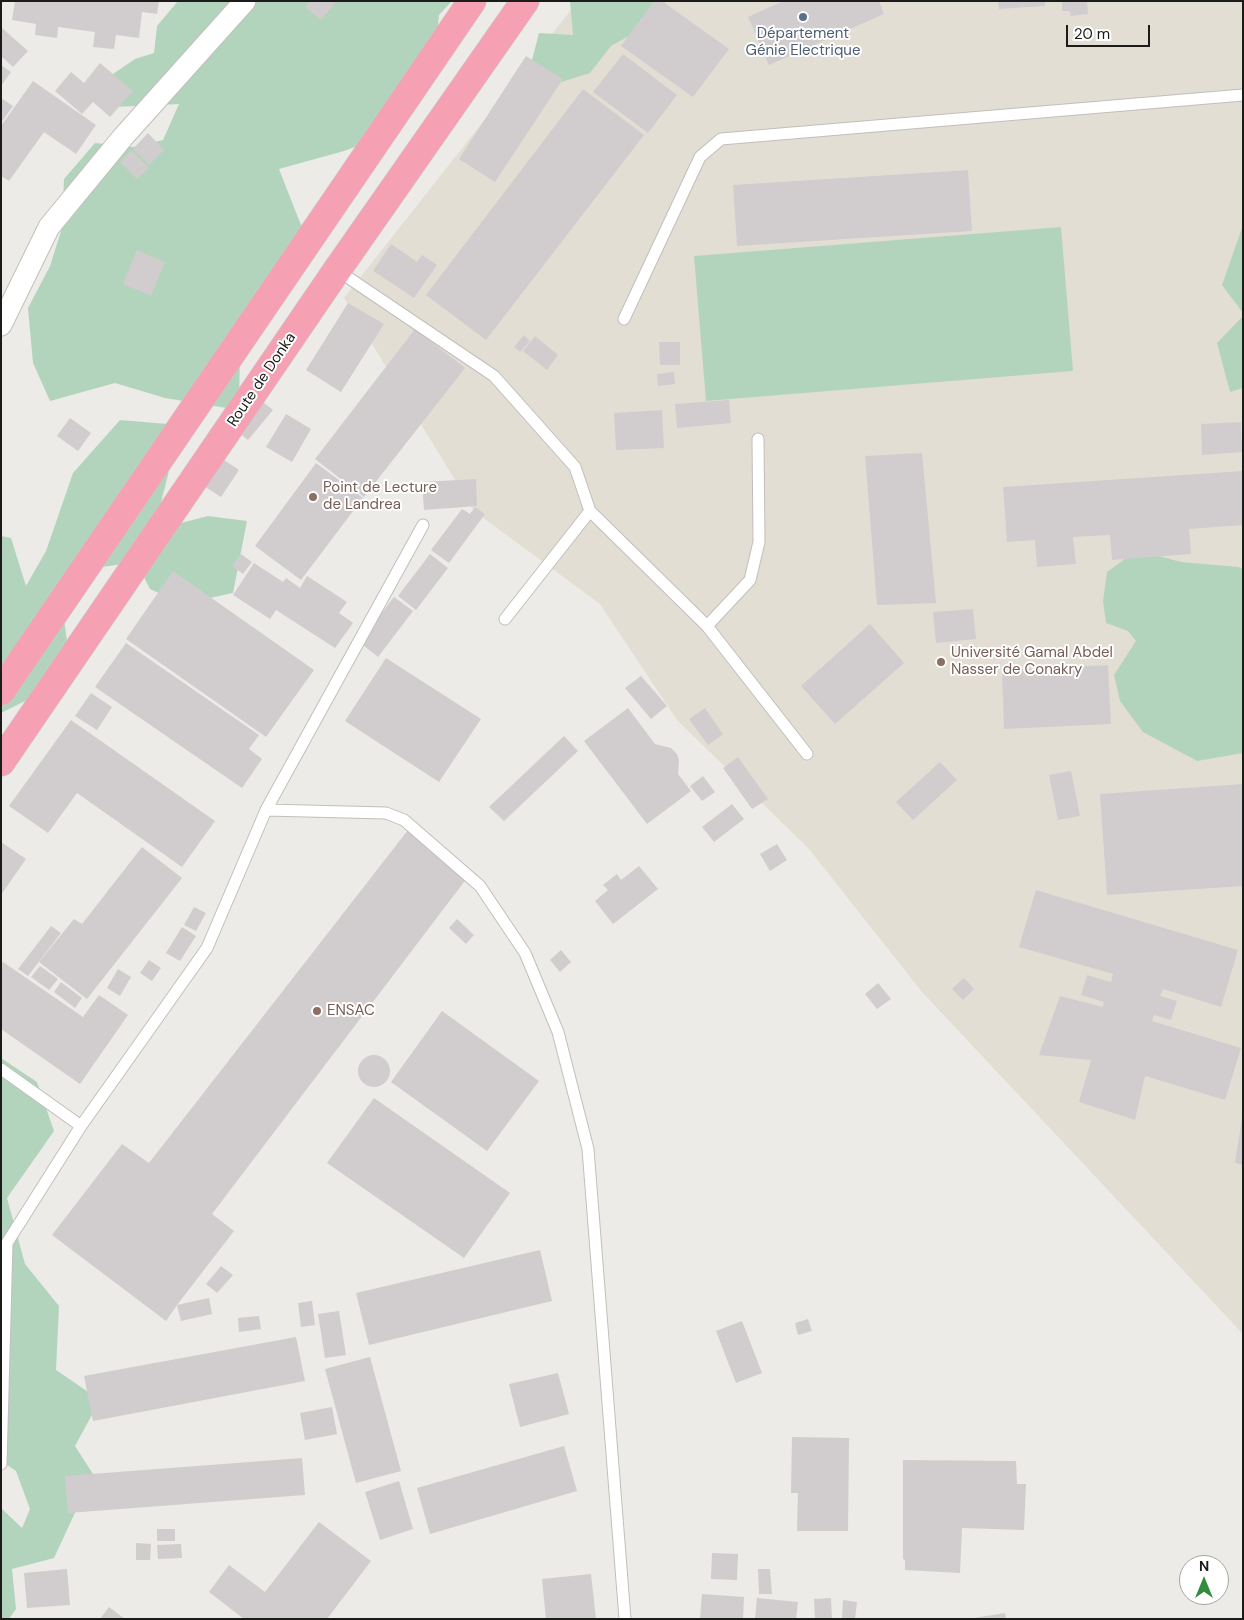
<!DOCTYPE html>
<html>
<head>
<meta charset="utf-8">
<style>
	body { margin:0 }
	#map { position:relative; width:1244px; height:1620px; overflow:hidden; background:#ecebe7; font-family:"DM Sans",sans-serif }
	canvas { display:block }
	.frame { position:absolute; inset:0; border:2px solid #1b1b1a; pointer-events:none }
	.north { position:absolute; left:1179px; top:1555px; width:50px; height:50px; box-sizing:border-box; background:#fff; border:1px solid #a4a4a3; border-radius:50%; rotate:0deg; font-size:14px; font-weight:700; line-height:20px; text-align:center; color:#1b1b1a }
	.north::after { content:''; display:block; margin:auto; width:18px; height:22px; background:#338d3d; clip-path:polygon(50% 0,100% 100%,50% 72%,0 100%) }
	.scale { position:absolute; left:1066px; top:25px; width:84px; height:22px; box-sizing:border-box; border:2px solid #1b1b1a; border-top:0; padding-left:6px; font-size:15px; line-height:18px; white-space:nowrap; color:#1b1b1a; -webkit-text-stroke:4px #fff; paint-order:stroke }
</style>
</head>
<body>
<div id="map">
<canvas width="1244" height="1620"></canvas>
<div class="frame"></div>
<div class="north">N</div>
<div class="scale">20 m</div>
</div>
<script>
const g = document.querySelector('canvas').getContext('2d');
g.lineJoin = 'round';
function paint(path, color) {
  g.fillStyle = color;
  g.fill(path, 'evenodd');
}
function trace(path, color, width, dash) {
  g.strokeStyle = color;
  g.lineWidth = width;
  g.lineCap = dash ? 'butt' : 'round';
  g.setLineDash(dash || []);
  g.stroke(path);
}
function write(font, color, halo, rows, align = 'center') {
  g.font = font + ' "DM Sans",sans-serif';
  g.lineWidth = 4;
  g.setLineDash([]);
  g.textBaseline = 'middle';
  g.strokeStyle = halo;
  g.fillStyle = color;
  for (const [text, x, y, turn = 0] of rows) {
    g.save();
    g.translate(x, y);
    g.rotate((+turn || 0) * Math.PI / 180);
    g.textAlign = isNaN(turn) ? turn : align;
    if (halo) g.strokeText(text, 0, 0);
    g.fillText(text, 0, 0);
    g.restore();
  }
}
const built = new Path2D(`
	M578,1h665v1333l-321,-342 -113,-143 -132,-129 -77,-116 -126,-93 -130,-213z`);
const green = new Path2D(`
	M178,1h274l-13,14 -7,61 -31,54 -57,21 -65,18 31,79 -70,97 -1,65 -74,-12 -50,-15 -65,18 -17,-38 -5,-55 22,-42 12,-38 2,-49 31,-36 38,4 30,-7 16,-36 -66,3 -6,-29 28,-19 19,-6 3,-27z
	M570,1h96l-21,26 -34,19 -21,27 -51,16 -13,-6 13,-50 34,2z
	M1243,225v88l-21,-28z
	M1061,227l12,144 -367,30 -12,-145z
	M1243,316v72l-13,4 -13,-49z
	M120,420l48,4 2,43 -16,63 54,-14 39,5 -14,72 -51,11 -32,-15 -14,-27 -68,10 -6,34 7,48 -22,36 -46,23v-177l10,2 15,48 20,-35 27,-78z
	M1137,550l44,12 57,5 5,2v184l-46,8 -54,-29 -23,-31 -6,-26 22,-34 -8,-10 -22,-8 -3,-22 4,-29z
	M1,1058l36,24 17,49 -47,67 18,66 34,42 -3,64 44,30 -25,46 18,28 -39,84 -42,11 4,40 -7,10h-8v-111l21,20 8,-19 -14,-38 -15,-10z`);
const building = new Path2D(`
	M15,1h144l-2,13 -15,-2 -3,26 -23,-3 -2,14 -21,-2 2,-15 -37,-5 -1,11 -22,-3 1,-11 -24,-4z
	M310,1h27l-16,19 -16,-13z
	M654,1h8l67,48 -36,48 -72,-51z
	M783,1h96l5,13 -115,51 -21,-48z
	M998,1h47v5l-46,3z
	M1062,1h25l1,13 -17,2 -1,-5h-8z
	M1,27l27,24 -15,16 -12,-11z
	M623,54l54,41 -29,38 -55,-41z
	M526,56l37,23 -68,103 -36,-23z
	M100,63l33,28 -23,26 -17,-15 -11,12 -27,-23 16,-19 13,11z
	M1,65l10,7 -10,14z
	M33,81l63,44 -20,29 -32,-22 -35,49 -8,-5v-50z
	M583,89l61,46 -158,205 -60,-45z
	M1,98l12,8 -12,17z
	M148,133l16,17 -15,15 -16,-16z
	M131,150l18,18 -12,11 -17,-17z
	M968,170l4,61 -235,15 -4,-61z
	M391,244l26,18 5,-7 15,10 -23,33 -41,-27z
	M137,250l28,12 -14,34 -28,-12z
	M348,303l36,21 -43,68 -35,-22z
	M415,329l50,39 -101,129 -49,-38z
	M524,335l6,6 -10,11 -6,-5z
	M535,336l23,19 -11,15 -24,-19z
	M659,342h21v23h-20z
	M674,372l1,12 -17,2 -1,-12z
	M253,394l20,16 -25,30 -20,-16z
	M729,400l2,23 -54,5 -2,-24z
	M662,410l2,38 -48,2 -2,-37z
	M286,414l25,15 -19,33 -26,-15z
	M70,418l21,15 -13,18 -21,-15z
	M1241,422l1,30 -40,3 -1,-31z
	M212,452l27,18 -18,27 -28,-18z
	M922,453l14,150 -59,2 -12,-149z
	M316,463l47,35 -62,82 -46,-34z
	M1243,471v54l-54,4 2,25 -79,6 -2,-25 -37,2 3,27 -39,3 -2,-27 -28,2 -4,-55z
	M476,479l1,27 -53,4 -2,-28z
	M475,507l10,7 -36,49 -18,-13 31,-41 8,5z
	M241,554l11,8 -9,12 -11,-8z
	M430,554l18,14 -32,42 -18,-14z
	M254,563l29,19 3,-4 14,10 7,-12 40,26 -8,11 14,10 -18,25 -59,-38 -6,9 -37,-24z
	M173,571l141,99 -48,67 -140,-98z
	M394,597l19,14 -35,46 -19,-15z
	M973,609l3,30 -40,4 -3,-31z
	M870,624l34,39 -69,61 -34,-38z
	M126,643l133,92 -10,14 13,10 -20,29 -147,-101z
	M386,658l95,61 -42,63 -94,-61z
	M1108,665l3,59 -107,5 -2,-59z
	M641,676l26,30 -16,13 -26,-31z
	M91,693l21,14 -15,23 -22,-14z
	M628,708l27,36 16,4 6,6 2,6 -1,14 13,17 -44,33 -63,-83z
	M705,708l18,26 -15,11 -19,-26z
	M71,720l144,101 -33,46 -105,-74 -29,40 -39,-27z
	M564,736l14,15 -74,70 -15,-14z
	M738,757l30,42 -16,10 -29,-41z
	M940,762l17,18 -44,40 -17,-18z
	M1071,771l9,45 -22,4 -9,-45z
	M703,776l12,16 -13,9 -12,-15z
	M1243,784v102l-136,9 -7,-101z
	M732,804l12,15 -30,23 -12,-15z
	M408,830l59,48 -255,336 22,17 -57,74 32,-7 3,16 -31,7 -4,-16 -11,16 -114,-86 70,-91 27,19z
	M1,842l25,17 -25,36z
	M777,844l10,16 -17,11 -10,-17z
	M142,847l40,31 -95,121 -48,-37 35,-43 8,5z
	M639,866l19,23 -45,35 -18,-23 13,-11 -5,-5 14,-11 4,6z
	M1036,890l202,60 -17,57 -58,-18 -3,7 17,5 -6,19 -17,-5 -2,6 89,27 -16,52 -80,-24 -10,44 -56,-18 12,-42 -52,-5 21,-59 43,11 1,-5 -23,-7 6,-20 24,7 2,-8 -94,-27z
	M194,907l12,6 -10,18 -12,-6z
	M457,919l17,16 -8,9 -17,-16z
	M51,926l10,7 -33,43 -10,-7z
	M182,927l14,9 -16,25 -14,-8z
	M561,950l10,12 -11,10 -10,-12z
	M149,960l12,8 -9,13 -12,-8z
	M3,962l80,55 16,-22 29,20 -48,69 -79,-55v-64z
	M40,966l18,13 -9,11 -18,-13z
	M118,969l13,8 -11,19 -13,-8z
	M964,978l10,11 -11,11 -11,-11z
	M61,982l21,16 -7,10 -21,-16z
	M878,983l13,16 -14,10 -12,-15z
	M442,1011l97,70 -52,70 -96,-69z
	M358 1071a16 16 0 1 1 32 0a16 16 0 1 1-32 0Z
	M374,1098l136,95 -46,65 -137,-95z
	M1242,1118l1,1v46l-8,-2z
	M540,1250l12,51 -183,44 -13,-52z
	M221,1266l12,9 -16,18 -11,-9z
	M312,1301l3,24 -14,2 -3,-24z
	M339,1311l7,44 -21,3 -7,-44z
	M259,1316l2,13 -22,3 -1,-14z
	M808,1319l4,12 -14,4 -3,-12z
	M742,1321l20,52 -26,10 -20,-52z
	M296,1337l9,44 -212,40 -9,-45z
	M370,1357l31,114 -45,12 -31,-114z
	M558,1373l11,41 -49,13 -11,-43z
	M332,1407l5,27 -32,6 -5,-27z
	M792,1437l57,1 -1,93h-51l1,-38h-7z
	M564,1446l13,45 -147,43 -13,-46z
	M302,1458l3,37 -237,18 -3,-37z
	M903,1460l113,1 1,23h9l-2,46 -62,-2 -2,45 -55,-3v-10l-2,-1z
	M399,1481l14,48 -33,11 -15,-48z
	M319,1522l52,39 -44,58h-83l-35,-27 20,-27 36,27z
	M157,1529h18v12h-18z
	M136,1543l15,1 -1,16h-14z
	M181,1544l1,14 -24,1 -1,-14z
	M712,1553l26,1 -1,26 -26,-1z
	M67,1569l3,36 -43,3 -3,-35z
	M758,1569h12l2,25h-13z
	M591,1574l5,45h-50l-4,-40z
	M702,1594l42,3 -1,22h-43z
	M757,1598l41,4 -2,17h-41z
	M831,1598l1,21h-17l-1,-20z
	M843,1600l14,2 -2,17h-13z
	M109,1607l16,12h-25z
	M1005,1613l1,6h-32v-1z`);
const lane = new Path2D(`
	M337,270l157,106 81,91 15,44 117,115 100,128
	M624,319l76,-162 21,-18 522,-44
	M505,619l85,-108
	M707,626l43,-46 9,-38 -1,-103
	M266,810l120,3 18,7 76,66 45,67 33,79 30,117 37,470
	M1,1069l80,57
	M1,1464l6,-221 74,-117 126,-178 59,-138 157,-285`);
const street = new Path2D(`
	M1,325l48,-98 74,-90 122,-136`);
const primary = new Path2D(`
	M1,691l471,-690
	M1,762l336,-492 188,-269`);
const markers = [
	[803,17,5,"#5c6f8a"],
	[313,497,5,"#8d6e63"],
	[941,662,5,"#8d6e63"],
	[317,1011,5,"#8d6e63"]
];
const serviceNames = [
	["Département",803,34],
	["Génie Electrique",803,51]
];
const streetNames = [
	["Route de Donka",262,380,-56]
];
const educationNames = [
	["Point de Lecture",323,488],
	["de Landrea",323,505],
	["Université Gamal Abdel",951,653],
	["Nasser de Conakry",951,670],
	["ENSAC",327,1011]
];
paint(built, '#e3ded4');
paint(green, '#b3d4bc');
paint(building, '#d1cdce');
trace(lane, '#c1bfbc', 13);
trace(street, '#c1bfbc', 23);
trace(primary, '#c8c8c8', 29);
trace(lane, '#fff', 11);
trace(street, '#fff', 21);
trace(primary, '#f5a1b3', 28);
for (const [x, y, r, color] of markers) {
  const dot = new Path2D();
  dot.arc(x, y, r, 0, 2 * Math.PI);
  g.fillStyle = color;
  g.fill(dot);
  trace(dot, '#fff', 2);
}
write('15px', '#4e5e75', '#fff', serviceNames);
write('15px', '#1b1b1a', '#fff', streetNames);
write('15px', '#785e54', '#fff', educationNames, 'left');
</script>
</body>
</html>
